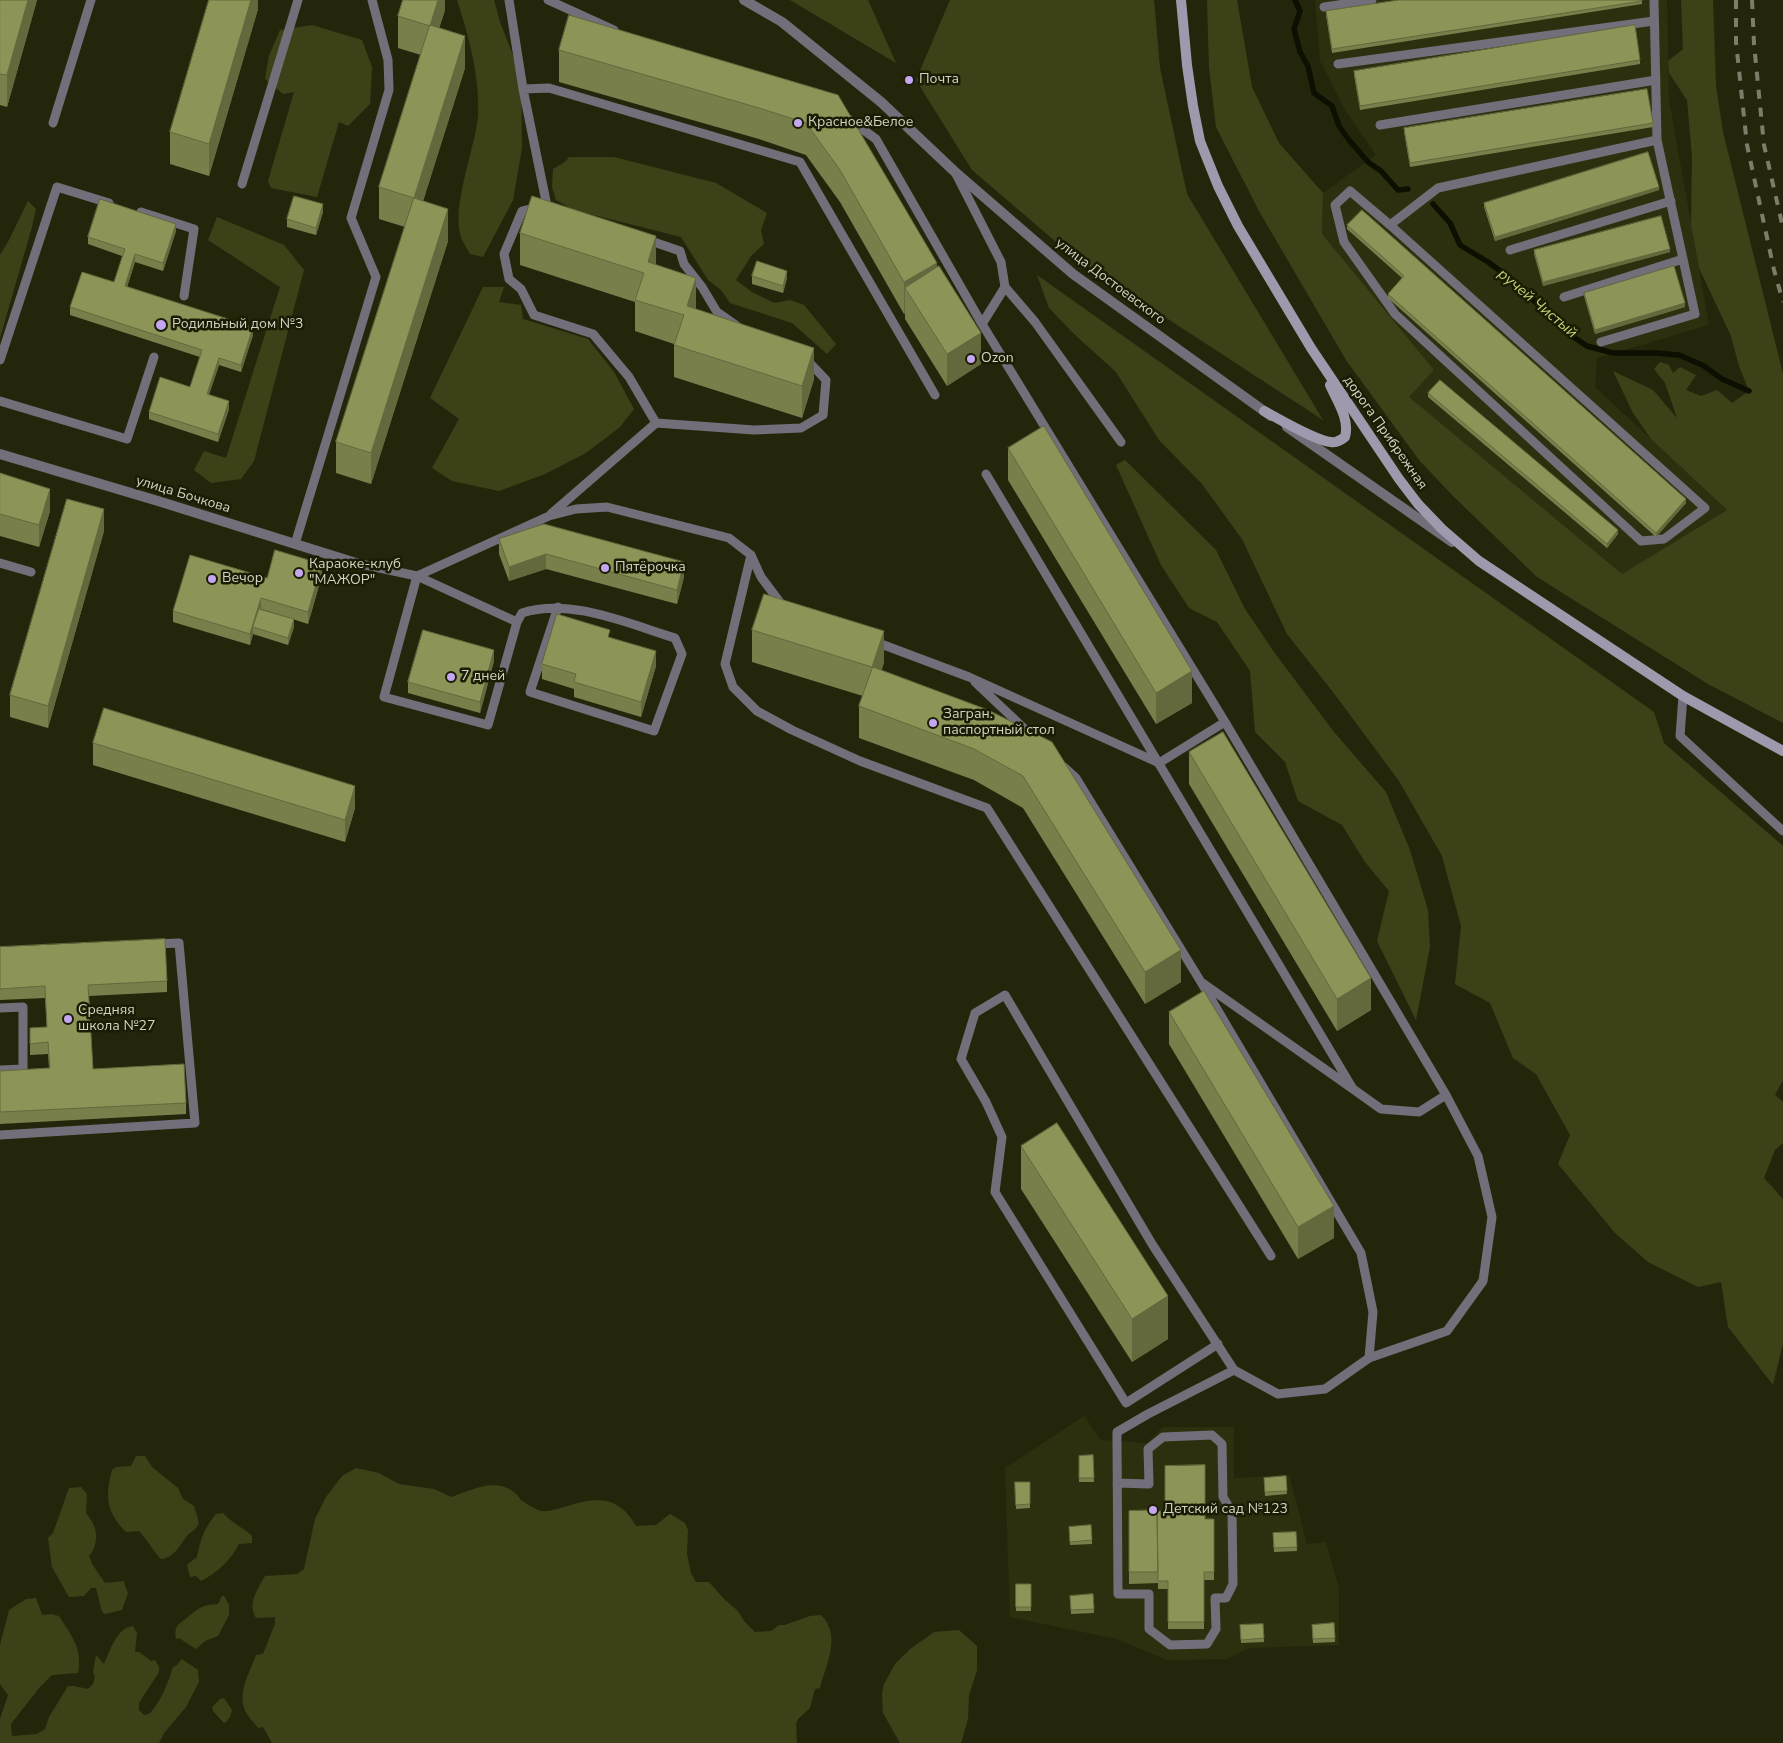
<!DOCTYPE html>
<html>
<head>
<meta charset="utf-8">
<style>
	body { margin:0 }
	canvas { display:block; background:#24260c }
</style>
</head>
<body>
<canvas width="1783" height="1743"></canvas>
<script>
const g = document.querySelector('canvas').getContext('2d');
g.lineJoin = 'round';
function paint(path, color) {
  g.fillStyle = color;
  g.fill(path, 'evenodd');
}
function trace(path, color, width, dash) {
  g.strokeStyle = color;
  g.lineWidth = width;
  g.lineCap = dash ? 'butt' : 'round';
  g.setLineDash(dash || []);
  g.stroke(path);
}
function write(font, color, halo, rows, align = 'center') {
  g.font = font + ' "Nunito Sans",sans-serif';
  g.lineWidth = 5;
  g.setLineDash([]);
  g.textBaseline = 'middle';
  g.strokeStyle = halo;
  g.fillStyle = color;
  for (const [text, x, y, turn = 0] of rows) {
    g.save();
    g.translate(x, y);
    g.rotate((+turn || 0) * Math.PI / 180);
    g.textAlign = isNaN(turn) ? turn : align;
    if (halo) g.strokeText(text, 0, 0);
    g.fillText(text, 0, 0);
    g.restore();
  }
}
const built = new Path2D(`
	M1315,0h352l2,100 40,225 -112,33 -2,29 132,123 -105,64 -214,-177 26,-27 -112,-136 1,-41 53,-38 -32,-47 -24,-47z
	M1084,1416l17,24 46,3 16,-16h71v51l55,-3 18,69 19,-2 13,46v57l-90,3 -22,11 -60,1 -50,-21 -107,-22 -5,-149z`);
const green = new Path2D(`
	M457,0h37l6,22 21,54 1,72 -9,52 -30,57 -13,-3c-3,-6 -7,-11 -9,-17 -10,-30 14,-88 17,-121 2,-39 -9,-79 -21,-116z
	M790,0h78l28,63z
	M950,0h204l6,68 27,126 136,226 -247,-161 -104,-89 -56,-90z
	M1207,0h30l15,87 27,56 44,50 -1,41 112,136 -25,27 213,177 105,-64 -76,-71 -18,-26 -20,-42 40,19 24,28 -12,-35 -11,-14 6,-7 9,3 4,8 7,-6 16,8 -10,15 15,6 16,-6 15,13 17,-12 -10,-25 -8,-30 -32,-68 -8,-43 1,-68 -5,-57 -18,-27 -1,-12 15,-12 -2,-49h32l3,86 7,46 60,242v349l-75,-39 -171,-107 -84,-81 -34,-36 -73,-100 -87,-149 -43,-84 -7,-59z
	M312,25l50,15 10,27 -2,37 -22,22 -9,-4 -22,75 -46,-9 -3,-7 26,-89 -11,2 -18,-15 4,-23 11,-26z
	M569,157h45l102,26 51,30 -6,17 3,14 -13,12 -15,24 16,12 22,11 16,-3 14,5 32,39 -9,10 -35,-31 -62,-20 -9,-13 -13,-10 -27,-43 -107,-27 -18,-10 -4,-13 1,-18 12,-7z
	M28,201l8,8 -4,18 -32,111v-83l9,-15z
	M217,217l67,28 20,25 -50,191 -13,18 -30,4 -17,-13 10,-19 22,7 54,-171 -72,-47z
	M1037,275l617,437 10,31 119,103v234l-8,15 8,7v41l-8,7 -11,28 19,21v144l-10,42 -45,-58 -7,-45 -23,5 -50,-25 -33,-29 -57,-69 12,-29 -34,-61 -23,-16 -23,-55 -35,-19 6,-58 -19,-70 -43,-75 -66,-89 -46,-58 -45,-95 -40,-55 -43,-44 -43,-68 -42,-38 -25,-26z
	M483,287h21l-5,15 22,3 2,14 65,20 26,33 20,37 -14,18 -34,26 -41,21 -46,17 -47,-10 -20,-13 27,-49 -29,-21z
	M1125,460l91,90 29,59 29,43 60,80 52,60 24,58 18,60 2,37 -14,73 -39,-79 12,-50 -24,-29 -23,-37 -44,-24 -13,-39 -30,-30 -5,-61 -33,-49 -28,-14 -28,-43 -45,-100z
	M136,1456h9l7,11 26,21 5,11 11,7c1,5 6,14 4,19 -2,5 -8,7 -11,11 -8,10 -13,22 -26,23 -9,-9 -13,-19 -22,-28l-13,1c-20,-21 -21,-35 -14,-62l4,-3 15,-1z
	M356,1468l23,5 20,11 35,5 17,8c21,-7 46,-21 65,-3 2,1 3,4 5,6 4,3 15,10 20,11 7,1 16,-2 23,-4 31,-10 54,-13 72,19l20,-1 14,-11 15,9 3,7 -1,24 4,19 5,9h13l16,18 13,11 6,10 11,11 16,-1 8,-6h6l25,-9 11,-1c21,21 5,49 -1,73l-5,1 -5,19 -12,11 -2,5 1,19h-525l-9,-16 -5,1c-4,-6 -12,-13 -14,-20 -5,-19 6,-36 12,-53l7,-1 12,-30v-7l-19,1c-9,-15 2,-29 9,-42l32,-2 7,-5 11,-50 11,-22 16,-21z
	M81,1487l6,7 -1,19c11,14 14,25 5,41l-2,1 3,9 13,19 19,-2 1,5 3,7 -6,17 -17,4 -3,-2 -6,-24h-5l-7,8 -15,1 -17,-30 -4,-29 5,-5 16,-45z
	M223,1513c8,10 20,14 29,23v7l-13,1c-8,16 -22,29 -38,37l-5,-5 -6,1 -3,-12 10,-8c4,-19 7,-28 19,-43z
	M222,1596h2l5,9v10l-11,21 -13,5 -9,8 -17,-11 -3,1c-2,-15 3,-14 13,-23 11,-9 14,-11 29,-12z
	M36,1598l6,17 9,-1 8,2c12,19 24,33 19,57l-26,2 -13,13 -28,36 1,12 25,-2 8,-5 4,-12 19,-31h6l14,3 5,-5 2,-7 -2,-5 3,-17 8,9c6,-13 13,-37 29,-38l4,7 -2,19h4l12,9 4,-1 4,7v5l-20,31v7l5,5 5,-1c12,-12 19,-31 24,-47l3,-1 6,-7 16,11 1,12 -13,25 -22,26 -5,10h-159v-24l8,-24 -8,-11v-39l9,-35 17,-11z
	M959,1630l18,16v24l-8,25 -1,24 -7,24h-61l-17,-30 -1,-19 2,-10 11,-20 14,-14 25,-18z
	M224,1698l8,12 -2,7 -4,5 -2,1 -11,-12 -1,-4 8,-8z`);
const stream = new Path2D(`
	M1295,0l5,11 -6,18 6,23 8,14 6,27 18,13 7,20 10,14 19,22 13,9 17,19 10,-1
	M1433,204l17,19 10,22 28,17 22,16 59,56 18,12 26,7h42l24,2 25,11 18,13 27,12`);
const service = new Path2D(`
	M509,0l14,89 26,-1 251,74 135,233
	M548,0l66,30
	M1324,7l48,-7
	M1338,64l316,-43
	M523,89l24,117 5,1
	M844,116l32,23 106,185 243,398
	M53,123l38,-123
	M1380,125l276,-45
	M956,174l45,88 4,25 -23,37
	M242,184l56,-184
	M538,207l-16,4 -18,43 5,25 12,10 13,26 59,19 36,43 27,46
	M141,212l53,17 -10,67
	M1390,225l-40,-34 -15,14 9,37 51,72 246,227 23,-2 41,-31 -315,-283 48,-37 219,-48
	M645,239l35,12 4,13 18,23 15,25 20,14
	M1510,250l161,-49
	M1005,287l30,35 86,120
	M1564,297l119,-38
	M1601,342l94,-28 -38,-174 -3,-140
	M0,360l57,-173 52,16
	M0,401l127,38 27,-82
	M986,474l367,615 -152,-107 160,271 12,59 -4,46 -44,31 -47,5 -44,-24 -82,-126 -147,-249 -30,18 -14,46 25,43 16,35 -7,55 131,211 92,-59
	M551,514l105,-91 98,7 47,-2 22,-13 3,-35 -19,-20
	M295,544l81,-267 -25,-59 38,-128 -1,-30 -16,-60
	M751,555l-26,109 8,23 24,24 35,19 68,31 127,47 284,448
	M0,563l31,9
	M356,563l61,13 100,46 5,-9c47,-16 107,11 153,25l7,16 -28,77 -124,-39 28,-85
	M417,576l132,-60 27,-7 31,-2 122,31 22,17 10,22 21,28 3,1
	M417,576l-33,121 104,28 29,-103
	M873,641l96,36 190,86 66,-41 221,373 -27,17 -38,-3 -28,-20
	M975,682l56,53
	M1683,696l-3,40 103,95
	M1064,767l12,11 125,204
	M0,1008l23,-1v62l-23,1
	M0,1135l195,-12 -16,-180 -24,1
	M1369,1358l78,-27 36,-50 9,-64 -14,-61 -32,-61
	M1117,1483l32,1 -1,-35 15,-12 49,-2 10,9 1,53 9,15 1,72 -7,14h-11l1,31 -9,15 -37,1 -21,-16v-35h-31l-1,-153v-9l31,-18 86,-44`);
const minor = new Path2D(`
	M0,454l158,47 198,62`);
const tertiary = new Path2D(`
	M744,0l38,22 99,80 73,69 119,103 198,142
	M1287,427l165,115`);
const secondary = new Path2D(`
	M1181,0l6,65 6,41 7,35 18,45 20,40 73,122 88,131 19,25 24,25 37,32 204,135 100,55
	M1264,411c15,8 52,30 67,31 6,1 10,-2 14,-5 5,-18 -8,-36 -15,-52`);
const rail = new Path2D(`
	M1736,0v42l11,103 27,125 9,32
	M1752,0l2,44 10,101 19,83`);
const wall = new Path2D(`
	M0,0h37l-30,107 -7,-2z
	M258,0v9l-49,167 -39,-12v-32z
	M445,0v10l-6,18 26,40 -42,133 25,40 -77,243 -35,-11v-31l69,-215 -26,-8v-32l42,-132 -23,-7v-32z
	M1642,0v4l-310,49 -6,-38v-4z
	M559,50l279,45 99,173 44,96 -34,22 -42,-67v-6l-1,1 -64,-112 -34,-47 -47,-16 -200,-57z
	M1640,60v4l-280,46 -6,-35v-4z
	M1653,123v4l-243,40 -6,-35v-4z
	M1659,190l-164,51 -11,-34v-4z
	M323,212l-7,23 -29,-8v-8z
	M1347,225l339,278 -30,34 -268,-239v-4l14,-16 -55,-49z
	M176,231l-13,40 -28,-9 -8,25 126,48 -12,37 -22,-7 -10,29 20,15 -11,33 -69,-23v-7l41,-25 10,-30 -130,-42v-8l44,-25 8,-26 -34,-12v-7z
	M520,233l136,32 40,44 118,70 -12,39 -128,-41v-33l-39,-13v-29l-115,-37z
	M1534,250l136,2 -127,34 -9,-32z
	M752,276l35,2 -4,15 -31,-9z
	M1584,293l101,14 -90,27 -11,-38z
	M1428,393l190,141 -11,14 -179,-151z
	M1008,448l184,255 -36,21 -148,-244z
	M0,473l50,38 -11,36 -39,-11z
	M104,531l-56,197 -38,-11v-22z
	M499,539l185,38 -7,27 -131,-35 -37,12 -10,-27z
	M322,575l-14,49 -47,-15 33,18 -6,18 -35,-11 -3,11 -77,-23v-11l94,-33z
	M752,630l132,33 -3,7 107,40 193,272 -36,22 -122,-196 -49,-28 -115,-42v-32l4,-10 -111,-34z
	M610,637l46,29 -15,51 -67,-20v-8l-32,-10v-15z
	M494,661l-14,52 -72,-20v-11z
	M93,743l262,65 -10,34 -252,-77z
	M1189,752l182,258 -34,21 -148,-247z
	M0,947l167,34v11l-78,4 4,73 93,34v11l-186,10v-53l49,-3 -1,-14 -18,1v-27l17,-1 -2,-29 -45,2z
	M1169,1012l165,226 -36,21 -129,-215z
	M1021,1146l147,193 -36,23 -111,-173z
	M1093,1455l1,27h-15v-26z
	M1286,1476l1,18 -22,2 -1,-18z
	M1015,1482h15v26l-14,1z
	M1129,1511l28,1 48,7h9v61h-10v49h-36v-40h-10v-12v6l-29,1z
	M1091,1525l1,19 -22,1 -1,-18z
	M1296,1532l1,19 -23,1 -1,-19z
	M1016,1584h15v27h-15z
	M1093,1594l1,19 -23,1 -1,-18z
	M1334,1623l1,19 -22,1 -1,-18z
	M1263,1624l1,18 -23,1 -1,-18z`);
const shadedWall = new Path2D(`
	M28,0h9l-30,107v-32z
	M251,0h7v9l-49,167v-32z
	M438,0h7v10l-15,48v-32z
	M465,36v32l-51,162v-32z
	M1659,187v3l-164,51v-4z
	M323,204v8l-7,23v-7z
	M448,209v32l-77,243v-31z
	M176,224v7l-13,40v-8z
	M656,236v32l-8,-6z
	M1670,249v3l-127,34v-4z
	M135,254v8l-10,31v-7z
	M937,263v32l-32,-7v25l-1,1v-32z
	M787,271v7l-4,15v-7z
	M696,278v31l-9,-3z
	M1685,303v4l-90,27v-4z
	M253,327v8l-12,37v-7z
	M981,333v31l-34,22v-32z
	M814,348v31l-12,39v-32z
	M219,358v7l-12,36v-7z
	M229,401v8l-11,33v-8z
	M50,489v22l-11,36v-22z
	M1686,499v4l-30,34v-4z
	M104,509v22l-56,197v-22z
	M1618,530v4l-11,14v-4z
	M546,554v15l-37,12v-14z
	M684,562v15l-7,27v-14z
	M322,564v11l-14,49v-12z
	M261,598v11l-8,18v7l-3,11v-11z
	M294,619v8l-6,18v-7z
	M884,631v32l-12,36v-32z
	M494,650v11l-14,52v-11z
	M656,651v15l-15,51v-15z
	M1192,671v32l-36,21v-31z
	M355,786v22l-10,34v-22z
	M1181,950v32l-36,22v-32z
	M1371,978v32l-34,21v-32z
	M1334,1206v32l-36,21v-32z
	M1168,1296v43l-36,23v-43z`);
const building = new Path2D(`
	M0,0h28l-21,75 -7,-1z
	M209,0h42l-42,144 -39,-12z
	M403,0h35l-8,26 -32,-10z
	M1399,0h243v1l-310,48 -6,-38z
	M569,15l269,80 99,168 -33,19 -64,-112 -34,-47 -47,-15 -200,-58z
	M430,25l35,11 -51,162 -35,-11z
	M1635,25l5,35 -280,46 -6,-35z
	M1647,89l6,34 -243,40 -6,-35z
	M1648,152l11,35 -164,50 -11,-34z
	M294,196l29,8 -7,24 -29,-9z
	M532,196l124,40 -8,26 48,16 -9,28 127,42 -12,38 -128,-41 10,-30 -49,-15 9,-27 -124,-40z
	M414,198l34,11 -77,244 -35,-11z
	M100,199l76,25 -13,39 -28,-9 -10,32 128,41 -12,38 -22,-7 -12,36 22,7 -11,33 -69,-22 11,-35 30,10 12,-37 -132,-43 12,-35 32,10 11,-33 -37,-12z
	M1362,210l324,289 -30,34 -268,-239 16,-18 -57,-51z
	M1661,216l9,33 -127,33 -9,-32z
	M757,261l30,10 -4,15 -31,-10z
	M939,266l42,67 -34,21 -42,-66z
	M1674,266l11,37 -90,27 -11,-37z
	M1440,380l178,150 -11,14 -179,-151z
	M1044,426l148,245 -36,22 -148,-245z
	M0,473l50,16 -11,36 -39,-11z
	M67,499l37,10 -56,197 -38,-11z
	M544,524l140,38 -7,28 -131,-36 -37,13 -10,-28z
	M275,550l47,14 -14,48 -47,-14 -11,36 -77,-23 17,-56 77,23z
	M764,594l120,37 -12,36 -120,-37z
	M259,609l35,10 -6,19 -35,-11z
	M557,614l53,16 -2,7 48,14 -15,51 -67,-20 2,-8 -34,-10z
	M423,630l71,20 -14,52 -72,-20z
	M873,667l115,43 64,32 129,208 -36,22 -122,-196 -49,-27 -115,-43z
	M104,708l251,78 -10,34 -252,-77z
	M1223,732l148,246 -34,21 -148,-247z
	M165,939l2,42 -79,4 5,84 91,-5 2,39 -186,9v-41l50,-3 -2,-26 -18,2v-16l17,-1 -2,-41 -45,3v-42z
	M1204,991l130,215 -36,21 -129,-215z
	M1057,1123l111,173 -36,23 -111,-173z
	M1093,1455l1,23h-15v-22z
	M1205,1465v54h9v53h-10v50h-36v-41h-10l-1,-70h8v-45z
	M1286,1476l1,15 -22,1 -1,-14z
	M1015,1482h15v22l-14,1z
	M1157,1510l1,62h-29v-61z
	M1091,1525l1,15 -22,2 -1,-15z
	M1296,1532l1,15 -23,1 -1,-15z
	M1016,1584h15v23h-15z
	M1093,1594l1,15 -23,1 -1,-14z
	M1334,1623l1,15 -22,1 -1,-14z
	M1263,1624l1,14 -23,2 -1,-15z`);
const markers = [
	[909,80,5,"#c5a6f0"],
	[798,123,5,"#c5a6f0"],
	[161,325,6,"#c5a6f0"],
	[971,359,5,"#c5a6f0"],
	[605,568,5,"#c5a6f0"],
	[299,573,5,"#c5a6f0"],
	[212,579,5,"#c5a6f0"],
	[451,677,5,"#c5a6f0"],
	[933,723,5,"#c5a6f0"],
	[68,1019,5,"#c5a6f0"],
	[1153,1510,5,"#c5a6f0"]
];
const poiNames = [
	["Почта",919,80],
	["Красное&Белое",808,123],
	["Родильный дом №3",172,325],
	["Ozon",981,359],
	["Караоке-клуб",309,565],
	["\"МАЖОР\"",309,581],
	["Пятёрочка",615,568],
	["Вечор",222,579],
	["7 дней",461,677],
	["Загран.",943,715],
	["паспортный стол",943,731],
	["Средняя",78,1011],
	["школа №27",78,1027],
	["Детский сад №123",1163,1510]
];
const streetNames = [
	["улица Достоевского",1110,282,37],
	["дорога Прибрежная",1385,433,55],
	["улица Бочкова",183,495,17]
];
const waterNames = [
	["ручей Чистый",1537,304,40]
];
paint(built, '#2d300e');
paint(green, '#3d4117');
trace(stream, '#0d0f01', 5.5);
trace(service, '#736e7a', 9);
trace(minor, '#736e7a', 10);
trace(tertiary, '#736e7a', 10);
trace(secondary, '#a098ac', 10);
trace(rail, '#7c7e69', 4, [9, 9]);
paint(wall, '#797f4b');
paint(shadedWall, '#63683d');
paint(building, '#8d9457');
trace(building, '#63683d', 1);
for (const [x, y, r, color] of markers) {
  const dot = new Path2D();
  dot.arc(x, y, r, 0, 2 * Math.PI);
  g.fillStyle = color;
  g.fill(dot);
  trace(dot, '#1a1c03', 2);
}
write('14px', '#d1d3c3', '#1a1c03', poiNames, 'left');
write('14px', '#d1d3c3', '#1a1c03', streetNames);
write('italic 15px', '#c6d076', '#1a1c03', waterNames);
</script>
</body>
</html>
